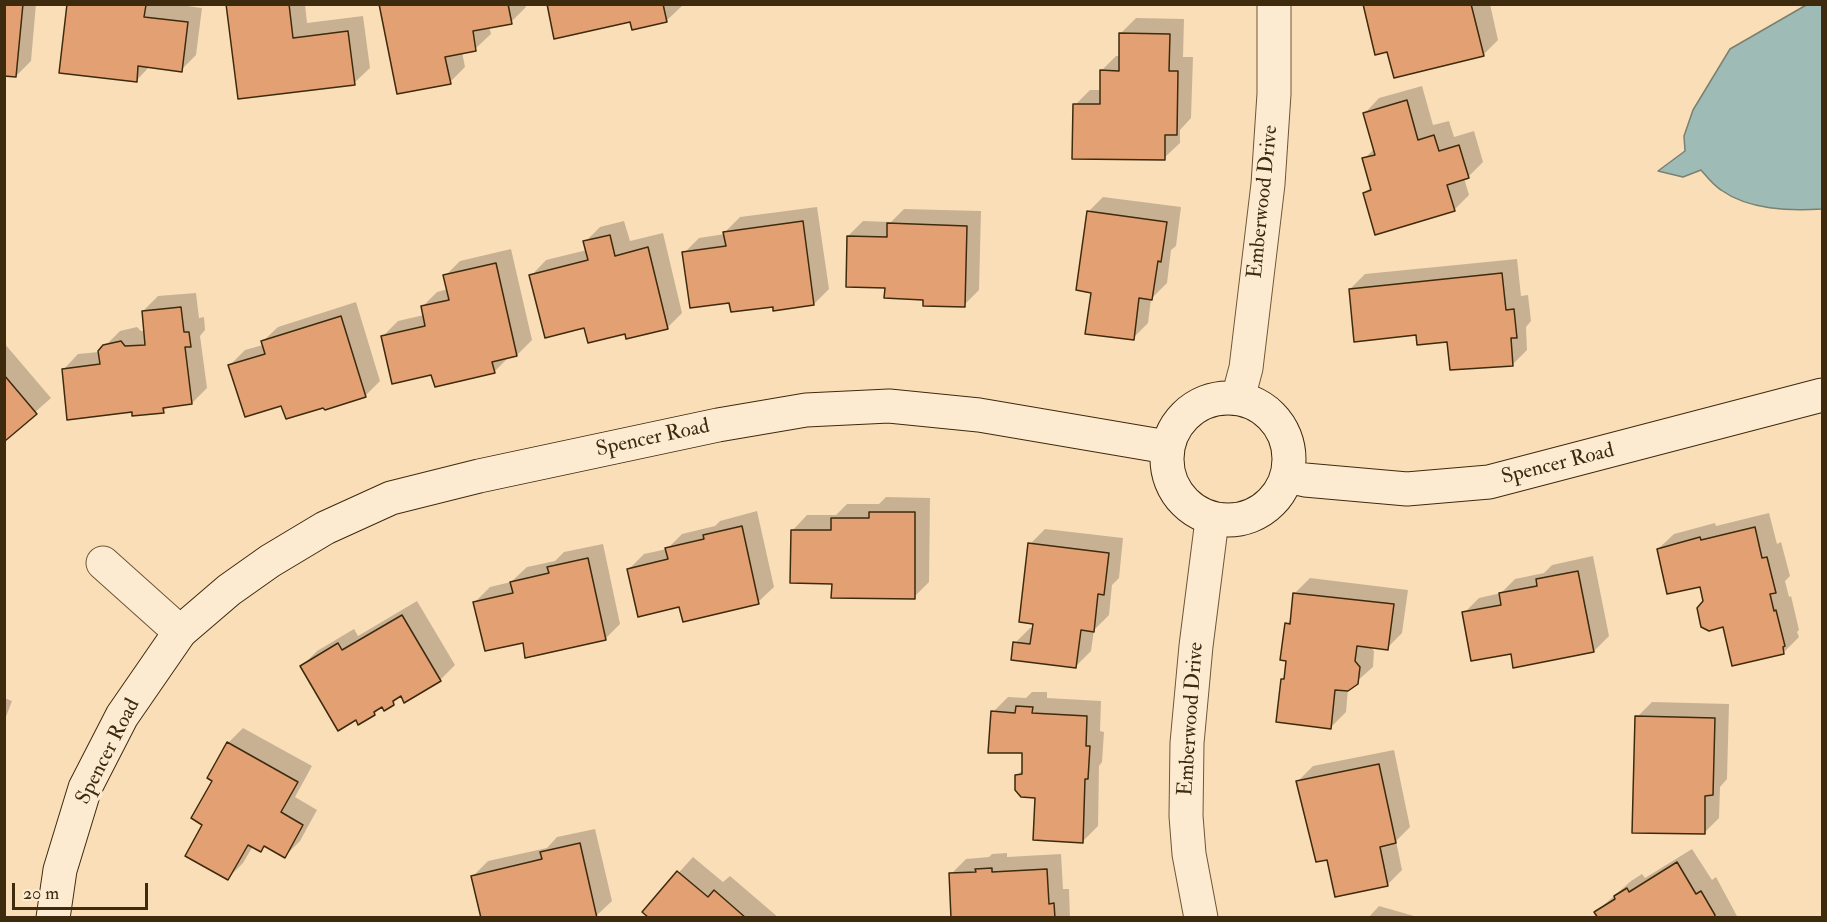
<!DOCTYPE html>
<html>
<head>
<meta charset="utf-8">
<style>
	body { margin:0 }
	#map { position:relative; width:1827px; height:922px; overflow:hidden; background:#fadeb8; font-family:"IM FELL Double Pica",serif }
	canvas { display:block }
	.frame { position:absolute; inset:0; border:6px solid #3e2a0d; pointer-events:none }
	.scale { position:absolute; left:12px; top:883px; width:136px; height:27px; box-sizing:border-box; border:3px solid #3e2a0d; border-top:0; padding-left:8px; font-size:18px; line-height:21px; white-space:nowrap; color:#3e2a0d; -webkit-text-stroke:4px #fcead1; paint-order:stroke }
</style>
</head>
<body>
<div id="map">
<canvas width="1827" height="922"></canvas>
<div class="frame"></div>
<div class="scale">20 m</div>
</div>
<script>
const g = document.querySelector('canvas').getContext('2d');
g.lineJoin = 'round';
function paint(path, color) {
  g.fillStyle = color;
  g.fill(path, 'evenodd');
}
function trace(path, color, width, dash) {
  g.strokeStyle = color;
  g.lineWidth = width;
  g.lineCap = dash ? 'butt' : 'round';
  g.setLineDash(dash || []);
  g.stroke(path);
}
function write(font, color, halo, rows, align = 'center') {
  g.font = font + ' "IM FELL Double Pica",serif';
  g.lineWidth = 6;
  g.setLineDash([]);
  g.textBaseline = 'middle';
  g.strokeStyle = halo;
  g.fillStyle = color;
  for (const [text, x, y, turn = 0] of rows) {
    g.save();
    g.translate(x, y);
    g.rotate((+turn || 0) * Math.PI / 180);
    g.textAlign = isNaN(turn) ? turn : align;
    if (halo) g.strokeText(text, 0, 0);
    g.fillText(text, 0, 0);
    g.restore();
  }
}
const water = new Path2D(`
	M1808,4l14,1v204c-33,2 -73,1 -101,-19 -8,-5 -14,-13 -20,-20l-18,7 -25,-6 27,-20 -1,-15 9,-26 37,-61z`);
const shadow = new Path2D(`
	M4,4h32l-5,57 -15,15z
	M68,4h105l29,4 -6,47 -15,15 -31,-4 -14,15z
	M228,4h77l2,19 56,-7 7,52 -16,15z
	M381,4h144l1,3 -15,15 -22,4 2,8 -16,15 -13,3 3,15 -15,15z
	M548,4h133l1,2 -16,15 -35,-1z
	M1364,4h126l8,36 -15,15 -95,-5z
	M1136,18l48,1 -1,38h10l-2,61 -11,12v13l-16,15 -89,-53 15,-15h11v-19l15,-15h4l1,-23z
	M1422,86l11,39 16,-4 5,16 20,-6 9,31 -15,15 -4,1 5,17 -15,15 -89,-17 6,-6 -7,-28 11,-11 -11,-34 15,-16z
	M1103,197l78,10 -5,39 -5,4 -4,33 -16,16 -3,24 -15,15 -45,-126z
	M817,207l12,82 -15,15 -40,1 -43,-4 -47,-48 15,-15 26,-4v-2l15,-15z
	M904,209l77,2 -2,79 -15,15 -40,-7 -37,-11 -39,-51 15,-15 28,1z
	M624,221l6,20 33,-8 19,80 -15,15 -41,4 -41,-6 -54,-50 15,-16 41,-10 -2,-8 15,-15z
	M511,249l21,91 -15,15 -7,1 -16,16 -61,1 -50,-37 15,-15 26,-6 -2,-8 15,-15 11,-3 -3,-13 15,-15z
	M1517,259l4,37 7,-1 3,26 -5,6 1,23 -15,15 -64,-25 -30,-6 -68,-45 15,-15z
	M196,293l3,25 5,-1 1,13 -5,6 7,52 -15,15 -23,3 -6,5 -30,-1 -70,-40 15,-16 21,-2 21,-21 17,-4 4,4h4l-2,-20 15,-15z
	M356,302l24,79 -15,15 -41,10 -42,-2 -52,-39 15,-15 18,-5 -1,-3 16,-15z
	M4,343l47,55 -46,41 -1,-1z
	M886,497l44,1 -1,84 -15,15 -81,-15 -41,-51 15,-16h29l11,-11h32z
	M757,511l17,76 -16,15 -78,3 -51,-36 15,-15 23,-5 15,-15 33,-8 5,-5z
	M1769,513l8,31 4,-2 9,34 -5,5 4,16 2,-1 8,34 -2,2 2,5 -15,15 -60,-27 -20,-24 -3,-16 -43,-36 16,-15 41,-11 1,3z
	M1045,529l78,9 -4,40 -7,7 -3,30 -15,15 -3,21 -15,15 -61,-23 15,-15h3l-3,-84z
	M603,544l17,80 -15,15 -130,-37 15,-15 21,-5 16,-15 28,-6 9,-9z
	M1593,556l16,80 -15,15 -82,1 -48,-39 15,-15 22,-5 14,-14 29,-6 8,-8z
	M1310,578l98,12 -6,43 -15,15 -17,-2 4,5 -1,16 -25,22 -2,23 -15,15 -49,-47 3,-4 3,-17 -1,-35 5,-6 3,-25z
	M417,601l38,64 -15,15 -38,15 -9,8 -10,2 -9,9 -72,-48 15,-15 37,-22 4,7z
	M1032,692h15v6l54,3 -1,30 4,1 -2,30 -3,4 -1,60 -15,15 -66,-65 6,-7 1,-17 -31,-40 15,-15 18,1z
	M4,698l8,3 -8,21z
	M1652,702l77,2 -2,75 -7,8 -1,31 -15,15 -67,-116z
	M243,728l69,38 -17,31 22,13 -17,31 -15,15 -20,-11 -4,5 -8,-4 -10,17 -15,15 -24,-54 10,-43 14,-38z
	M1394,750l16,77 -14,14 6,29 -15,15 -59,-27 -30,-77 15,-15z
	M595,829l17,72 -16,15 -123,-40 15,-15 59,-13 10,-11z
	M1692,849l20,31 4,-3 22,41h-138l-4,-6 35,-31 11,-7 3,4z
	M1007,853v4l54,-3 2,35h6l1,29h-85l-34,-44 15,-15 23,-2 3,-3z
	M693,857l30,25 7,-6 49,42h-128l-7,-7z
	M1379,906l42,12h-53z`);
const building = new Path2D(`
	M4,4h19l-7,73 -12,-1z
	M67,4l79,1 -2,12 44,5 -6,50 -44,-6 -1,16 -78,-9z
	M226,4h63l4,34 55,-7 7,54 -117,14z
	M379,4h129l4,20 -39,7 3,20 -31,6 6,27 -54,10z
	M547,4h116l4,18 -35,8 -2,-8 -76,17z
	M1363,4h108l13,52 -90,22 -7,-26 -12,3z
	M1119,33l51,1 -1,37h9l-1,64h-12v25l-93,-1 1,-55h27v-34l19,1z
	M1407,100l11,40 16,-5 5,16 20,-6 10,33 -22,7 8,26 -80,24 -12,-42 8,-3 -9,-32 13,-3 -12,-42z
	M1087,211l80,11 -6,40 -3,-1 -6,39 -13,-2 -5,42 -49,-6 6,-41 -15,-3z
	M803,221l11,84 -41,6v-4l-42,5 -2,-9 -39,5 -8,-56 44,-6 -3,-14z
	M887,223l80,3 -2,81 -42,-1v-6l-39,-2 1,-10 -39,-1 1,-51 40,1z
	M610,235l5,21 33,-9 20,82 -42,10 -1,-5 -37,9 -4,-15 -39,10 -16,-63 59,-15 -5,-19z
	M496,263l21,93 -25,6 3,11 -60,14 -4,-12 -39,9 -11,-48 44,-10 -4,-20 28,-6 -6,-25z
	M1502,273l4,37 8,-1 3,29h-6l2,28 -63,4 -3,-28 -30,3 -1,-10 -62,7 -5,-53z
	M181,307l3,25h5l2,15h-6l7,57 -29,4 1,5 -32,3v-4l-65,8 -5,-51 38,-5 -2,-13 5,-6 18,-4 4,5 20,-1 -3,-34z
	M341,316l25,81 -41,13 -2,-2 -37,11 -5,-13 -36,11 -17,-52 37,-11 -4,-13z
	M4,375l33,39 -32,27h-1z
	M869,512h46v87l-84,-1 1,-14 -42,-1 1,-53h40v-12h38z
	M742,526l17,78 -76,18 -4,-15 -41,10 -11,-48 41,-10 -3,-11 39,-9 -1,-4z
	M1755,527l7,31 5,-1 9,36 -6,1 4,17 2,-1 9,36 -2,1 1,7 -52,12 -9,-39 -14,4 -8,-4 -4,-19 6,-7 -3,-14 -33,7 -10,-45 43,-12 1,3z
	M1028,543l81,10 -5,42 -6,-1 -4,38 -13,-2 -5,38 -65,-8 2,-18 17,2 3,-20 -14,-2z
	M588,558l18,82 -81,18 -2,-15 -38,8 -12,-49 40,-9 -3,-11 39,-9 -2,-6z
	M1578,571l16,81 -81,16 -2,-14 -40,7 -9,-49 39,-7 -2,-12 38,-7 -1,-7z
	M1293,593l101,11 -6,46 -31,-4 -2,15 5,6 -2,17 -10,7 -13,-1 -4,39 -55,-7 5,-43h3l2,-18 -6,-1 5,-37 5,1z
	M402,615l39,66 -37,22 -3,-7 -8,5 1,4 -10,6 -2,-4 -8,5 1,3 -17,10 -2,-5 -18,11 -38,-65 38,-23 4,7z
	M1016,706l17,1 -1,6 55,3 -1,30h4l-2,33h-3l-2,64 -50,-3 2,-42 -14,-1 -6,-7v-15l7,-1v-21h-34l3,-42 24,2z
	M1635,716l80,2 -2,77 -8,1v38l-73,-1z
	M227,742l71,40 -17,30 22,13 -18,33 -21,-12 -3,6 -13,-7 -20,35 -43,-24 17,-31 -11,-7 21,-37 -5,-3z
	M1379,764l17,79 -16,4 8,39 -53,11 -8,-37 -11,2 -20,-81z
	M580,843l17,75h-116l-10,-42 71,-17 -2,-7z
	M1677,862l19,32 5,-3 14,24 -1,3h-116l-4,-6 21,-13 -1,-3 13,-8 2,4z
	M992,868v4l55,-3 2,35 5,-1 1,15h-104l-2,-45 27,-1 -1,-3z
	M677,871l31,26 6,-7 32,28h-97l-7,-6z`);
const minor = new Path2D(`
	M1238,398l8,-30 22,-184 6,-90v-90
	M103,563l77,69
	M1201,918l-12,-64 -3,-38 1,-73 9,-97 16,-126`);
const secondary = new Path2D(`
	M1167 459a61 61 0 1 1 122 0a61 61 0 1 1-122 0Z
	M1287,476l18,4 102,9 82,-7 333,-87
	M53,918l7,-48 25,-82 37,-72 58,-84 49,-42 41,-29 55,-33 66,-30 88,-22 239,-51 88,-15 83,-4 90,9 188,32`);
const streetNames = [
	["Emberwood Drive",1264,202,-84],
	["Spencer Road",653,439,-12],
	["Spencer Road",1558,465,-14],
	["Emberwood Drive",1192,719,-86],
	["Spencer Road",109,752,-63]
];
paint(water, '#9fbbb5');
trace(water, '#788172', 1.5);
paint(shadow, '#0003');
paint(building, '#e3a072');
trace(building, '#3e2a0d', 1.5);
trace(minor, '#6d5738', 35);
trace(secondary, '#3e2a0d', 35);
trace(minor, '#fcead1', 33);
trace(secondary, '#fcead1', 33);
write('21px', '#3e2a0d', '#fcead1', streetNames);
</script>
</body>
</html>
